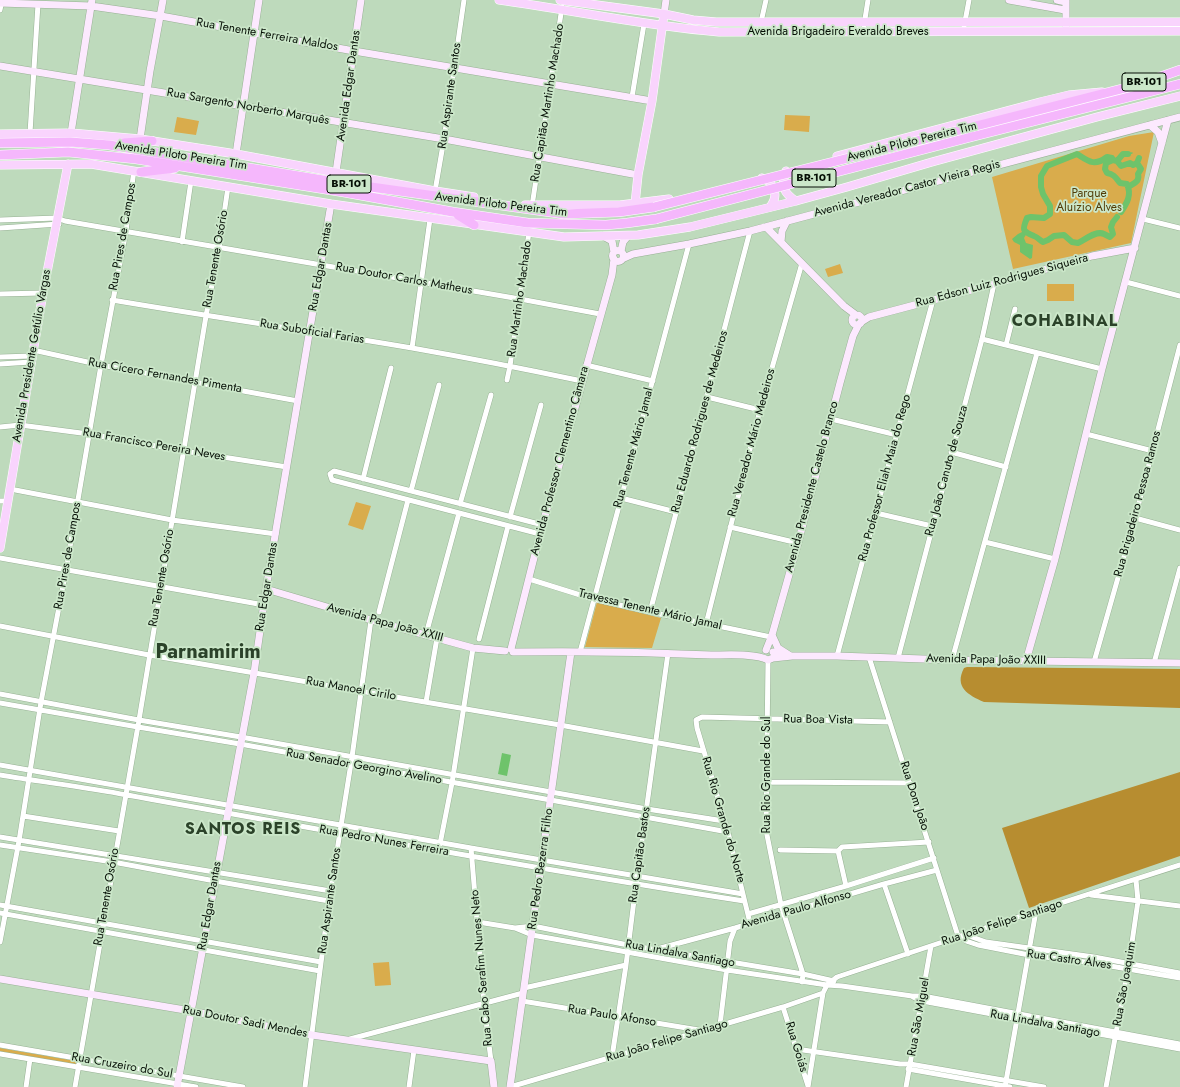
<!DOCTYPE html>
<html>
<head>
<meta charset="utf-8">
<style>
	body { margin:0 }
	canvas { display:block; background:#bedabc }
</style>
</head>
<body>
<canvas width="1180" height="1087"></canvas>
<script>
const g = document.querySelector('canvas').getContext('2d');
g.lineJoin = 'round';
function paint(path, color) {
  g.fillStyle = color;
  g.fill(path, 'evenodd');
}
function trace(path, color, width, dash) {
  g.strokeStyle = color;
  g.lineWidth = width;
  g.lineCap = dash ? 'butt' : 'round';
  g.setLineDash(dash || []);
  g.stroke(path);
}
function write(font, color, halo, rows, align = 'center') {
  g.font = font + ' Jost,sans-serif';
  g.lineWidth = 3.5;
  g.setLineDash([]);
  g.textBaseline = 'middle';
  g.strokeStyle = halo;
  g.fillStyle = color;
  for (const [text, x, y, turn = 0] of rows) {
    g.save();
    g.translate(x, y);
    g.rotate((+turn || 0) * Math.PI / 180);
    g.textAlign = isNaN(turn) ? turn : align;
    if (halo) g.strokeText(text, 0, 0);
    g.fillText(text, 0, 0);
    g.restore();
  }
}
const green = new Path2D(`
	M785,115l25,1 -1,16 -25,-2z
	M177,117l22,4 -3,14 -22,-3z
	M1154,132l-23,111 -118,26 -21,-92 137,-41z
	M840,264l3,9 -15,4 -3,-8z
	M1047,284h27v17h-27z
	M356,502l15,4 -8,24 -15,-5z
	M597,602l64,16 -9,30 -67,-1z
	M389,962l2,23 -16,1 -2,-23z
	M0,1048l76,13v4l-76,-13z`);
const forest = new Path2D(`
	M967,667l213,2v39l-196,-6c-16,-7 -30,-15 -20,-34z
	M1180,772v84l-151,52 -27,-80z`);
const water = new Path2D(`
	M1024,231l3,2 -3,5 2,5 7,2 -1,13 -2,1 -10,-7v-7l-6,-3 -2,-3 6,-5z
	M502,753l9,2 -4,21 -9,-2z`);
const stream = new Path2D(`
	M1128,154l4,-1`);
const canal = new Path2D(`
	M1113,160l-1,-2 -5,-1c-13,10 -19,4 -30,-3l-30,12 -6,10v11l2,7 7,12v8l-6,4 -13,-1 -4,1c-5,12 -5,13 7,18 3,1 6,4 9,6l5,-2 6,-4 10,-1 8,7 6,1c7,-3 18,-13 26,-9 2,1 4,2 6,3l3,-3 -2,-7 2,-5 4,-5
	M1117,161l4,5 9,-3 3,2 4,-2 2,-5
	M1128,187c6,-4 12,-5 10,-13l3,-5 -4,-6
	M1121,212c6,-9 11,-17 6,-28l-7,-1c-4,-5 -6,-9 -13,-10l-2,-4 1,-6 7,-3 4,1 6,-7h5`);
const street = new Path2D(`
	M0,10l2,-10
	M761,22l5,-22
	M864,25l4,-25
	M963,32l6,-32
	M632,97l12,-73
	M30,133l8,-129
	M435,191l9,-52 20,-139
	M532,206l30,-199
	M1143,219l37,9
	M0,220l57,-2 8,3 455,78 80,15
	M0,228l59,-4
	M182,242l9,-61
	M1126,282l54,14
	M0,294l43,-1
	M112,300c100,17 200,31 300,48 57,10 113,21 170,33
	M982,339l120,30
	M1006,345l9,-36
	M412,348l18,-129
	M33,350l68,15 197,36
	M0,357l32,-1
	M0,364l31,-2
	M586,365l67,16
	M507,380l3,-14 19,-134
	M707,397l53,13
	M831,419l66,16
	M0,427l20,-2 69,9 95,17 103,16
	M1086,434l67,17
	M951,452l55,15
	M363,479l28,-111
	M10,489l162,31 104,14
	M411,491l28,-106
	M621,498l55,14
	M0,501h8
	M460,504l31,-109
	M876,513l56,13
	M510,517l31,-112
	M1135,518l45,12
	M730,527l68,16
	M540,534l-208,-54 -2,-6 4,-3 209,54
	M985,542l70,17
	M0,558l264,47
	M529,579l64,20 57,13 121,25
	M379,612l29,-112
	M650,612l100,-381
	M706,624l54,-214 42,-147
	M0,626l149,29 411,70 143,26
	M428,627l31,-114
	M479,639l29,-113
	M580,652l109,-408
	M837,656l96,-356
	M869,657l89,279
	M898,658l84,-319 12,-55
	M768,660l-2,170 15,75 22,69 -1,8
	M952,660l85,-307
	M1094,662l41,-144 45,-173
	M1154,663l26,-95
	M0,694l139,26 102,17 406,72 77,12
	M426,702l11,-64
	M0,703l138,24 102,17 488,88
	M0,765l471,83 272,46
	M0,775c42,7 85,12 127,20 206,37 411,74 617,106
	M767,782l143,1
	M23,816l96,15
	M0,837l331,54
	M440,844l12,-61 21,-135
	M0,845l113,17 102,19 114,20
	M471,848l13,156 7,57
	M780,850l58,1
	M884,884l24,70
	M846,886l-8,-35 4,-4 87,-5
	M1091,895l89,11
	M0,905l321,57
	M0,913l320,58
	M748,914l98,-28 88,-28
	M478,922l37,6 18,-2 95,19 175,29 31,7
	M750,923l-22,-91 -31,-104 -1,-8 6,-3 188,5
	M515,928l17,7 195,35 100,15 15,1 70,10h11l257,48
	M967,933l5,4 14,5 108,15 86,16
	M960,936l6,5 12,4 51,10 64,8 87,15
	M0,942l19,-101 22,-139 25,-132 35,-205 25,-134 8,-61
	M657,949l78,-21 149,-44 53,-14
	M524,988l102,-23
	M913,997l9,4 258,48
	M522,1001l177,29
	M783,1007l25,79
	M720,1025l10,-84 5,-13
	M350,1039l173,-46
	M0,1045l243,42
	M796,1049l104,15h10l134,23
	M0,1054l196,33
	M612,1057l14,-92 10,-81 32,-231
	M908,1069l102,18
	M26,1087l4,-28
	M75,1087l64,-367 67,-404 13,-68 9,-61
	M305,1087l24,-186 23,-144 19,-137
	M409,1087l5,-37
	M510,1087l273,-80 40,-14
	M808,1087l15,-94 4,-8 10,-8 199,-66 144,-46
	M906,1087l25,-141
	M1005,1087l31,-176
	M1106,1087l23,-124 9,-62 -2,-21`);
const secondary = new Path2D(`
	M1009,0l56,10
	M1057,0l9,2
	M0,3l91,3 70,10 193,35 298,50
	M664,14l2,-14
	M1066,31v-31
	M0,66l444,73 194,36
	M1150,125l8,7 4,11
	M71,133l21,-133
	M140,139l10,-68 13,-71
	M236,154l23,-154
	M336,172l25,-172
	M766,227l78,79 12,9
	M603,236l9,5 2,11
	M781,242l1,-11 5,-10
	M612.5 256a5.5 5.5 0 1 1 11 0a5.5 5.5 0 1 1-11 0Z
	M621,251l2,-9 5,-6
	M624,258l9,-4 56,-10 61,-13 430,-114
	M852 320a5 5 0 1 1 10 0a5 5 0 1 1-10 0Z
	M861,322l8,-5 125,-33 98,-28 43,-8
	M266,589l105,31 102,28 32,3
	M772,635l6,13 11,7
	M511,649l29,-115 72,-259 2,-16
	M766,650l6,-15 26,-92 42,-160 13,-47 6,-12
	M513,652c66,-1 132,0 198,3 16,0 44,-2 57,5l5,-2 19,-2h45l115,4 228,3
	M773,652l11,2
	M1026,661l29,-102 47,-190 66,-249
	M0,979l191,32 121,24 179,26 3,26
	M177,1087l77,-414 12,-84 65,-385
	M510,1087l61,-435`);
const primary = new Path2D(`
	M499,0c73,10 146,26 220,32l461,-1
	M560,0l104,14 29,6 23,2h464
	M0,134l71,-1 69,6 96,15 199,37 39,6
	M837,156l203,-54 29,-7 33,-3
	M0,165l91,-1 240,40 198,28 35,5 74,-2 52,-8 106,-26 51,-14 85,-25 165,-45 83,-21
	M786,171c-5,14 -3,22 10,30
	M762,178l8,4c6,10 7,16 0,25
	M635,204l3,-29 14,-74 12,-87
	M525,205h95l49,-6
	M0,548l43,-255 25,-129`);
const highway = new Path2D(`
	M968,128l169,-43 43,-15
	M971,137l209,-53
	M0,143l70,-1 39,3 226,37 229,32 55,-2 35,-5
	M124,143l28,-2
	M0,155l68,-3 68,7 207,33 110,20 75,11 78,2 21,-2 29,-4
	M141,172l34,-4
	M458,215l16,10`);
const highwayBridge = new Path2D(`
	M654,207l314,-79
	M656,219l315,-82`);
const shields = [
	[1144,82,44],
	[814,178,44],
	[349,184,44]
];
const shieldNames = [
	["BR-101",1144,82],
	["BR-101",814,178],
	["BR-101",349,184]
];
const streetNames = [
	["Avenida Brigadeiro Everaldo Breves",838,32],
	["Rua Tenente Ferreira Maldos",267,35,10],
	["Avenida Edgar Dantas",349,86,-82],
	["Rua Aspirante Santos",450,96,-82],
	["Rua Capitão Martinho Machado",548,103,-81],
	["Rua Sargento Norberto Marquês",248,107,10],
	["Avenida Piloto Pereira Tim",912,142,-14],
	["Avenida Piloto Pereira Tim",181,156,9],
	["Avenida Vereador Castor Vieira Regis",907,189,-15],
	["Avenida Piloto Pereira Tim",501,205,7],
	["Rua Pires de Campos",123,237,-80],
	["Rua Tenente Osório",216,259,-80],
	["Rua Edgar Dantas",321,267,-80],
	["Rua Doutor Carlos Matheus",404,279,10],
	["Rua Edson Luiz Rodrigues Siqueira",1002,281,-15],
	["Rua Martinho Machado",520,299,-82],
	["Rua Suboficial Farias",312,332,9],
	["Avenida Presidente Getúlio Vargas",32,356,-80],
	["Rua Cícero Fernandes Pimenta",165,376,10],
	["Rua Eduardo Rodrigues de Medeiros",700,422,-75],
	["Rua Vereador Mário Medeiros",752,443,-75],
	["Rua Francisco Pereira Neves",154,445,10],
	["Rua Tenente Mário Jamal",634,448,-75],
	["Avenida Professor Clementino Câmara",560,461,-75],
	["Rua João Canuto de Souza",947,471,-75],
	["Rua Professor Eliah Maia do Rego",885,478,-75],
	["Avenida Presidente Castelo Branco",812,487,-75],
	["Rua Brigadeiro Pessoa Ramos",1138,504,-75],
	["Rua Pires de Campos",68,556,-80],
	["Rua Tenente Osório",162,578,-80],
	["Rua Edgar Dantas",267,587,-81],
	["Travessa Tenente Mário Jamal",650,610,13],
	["Avenida Papa João XXIII",385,623,15],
	["Avenida Papa João XXIII",986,660,1],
	["Rua Manoel Cirilo",351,689,10],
	["Rua Boa Vista",818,720,1],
	["Rua Senador Georgino Avelino",364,767,10],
	["Rua Rio Grande do Sul",767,775,-90],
	["Rua Dom João",914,796,72],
	["Rua Rio Grande do Norte",723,820,74],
	["Rua Pedro Nunes Ferreira",384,841,10],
	["Rua Capitão Bastos",640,855,-82],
	["Rua Pedro Bezerra Filho",541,869,-82],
	["Rua Tenente Osório",107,897,-80],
	["Rua Aspirante Santos",330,901,-82],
	["Rua Edgar Dantas",210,906,-80],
	["Avenida Paulo Alfonso",796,910,-16],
	["Rua João Felipe Santiago",1002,923,-18],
	["Rua Lindalva Santiago",680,954,10],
	["Rua Castro Alves",1069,960,8],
	["Rua Cabo Serafim Nunes Neto",482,968,-95],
	["Rua São Joaquim",1125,984,-80],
	["Rua Paulo Afonso",612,1016,9],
	["Rua São Miguel",919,1017,-80],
	["Rua Doutor Sadi Mendes",245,1022,11],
	["Rua Lindalva Santiago",1045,1024,10],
	["Rua João Felipe Santiago",667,1041,-16],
	["Rua Goiás",796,1047,73],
	["Rua Cruzeiro do Sul",122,1066,10]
];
const parkNames = [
	["Parque",1089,194],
	["Aluízio Alves",1089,208]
];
const districtNames = [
	["COHABINAL",1065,322],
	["SANTOS REIS",243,830]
];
const townNames = [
	["Parnamirim",208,653]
];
paint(green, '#d9ac4c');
paint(forest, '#b78d30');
paint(water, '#6ec36b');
trace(stream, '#6ec36b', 1.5);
trace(canal, '#6ec36b', 6);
trace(street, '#97b194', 6);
trace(secondary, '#97b194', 8);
trace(primary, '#fff', 9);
trace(highway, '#fff', 10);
trace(street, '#fff', 5);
trace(secondary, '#fce9fe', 7);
trace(primary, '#f9d4fd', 8);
trace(highway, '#f5b7fc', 9);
trace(highwayBridge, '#fff', 10, []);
trace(highwayBridge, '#f5b7fc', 9);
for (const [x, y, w] of shields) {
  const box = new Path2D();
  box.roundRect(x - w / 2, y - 9, w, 18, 3);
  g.fillStyle = '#cbe7c9';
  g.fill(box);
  trace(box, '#060f06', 1);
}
write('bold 11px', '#060f06', null, shieldNames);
write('12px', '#060f06', '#cbe7c9', streetNames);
write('12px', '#523c08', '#cbe7c9', parkNames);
g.letterSpacing = '1px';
write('bold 16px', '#2b4229', '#cbe7c9', districtNames);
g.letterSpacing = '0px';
write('bold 20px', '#2b4229', '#cbe7c9', townNames);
</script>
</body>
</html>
